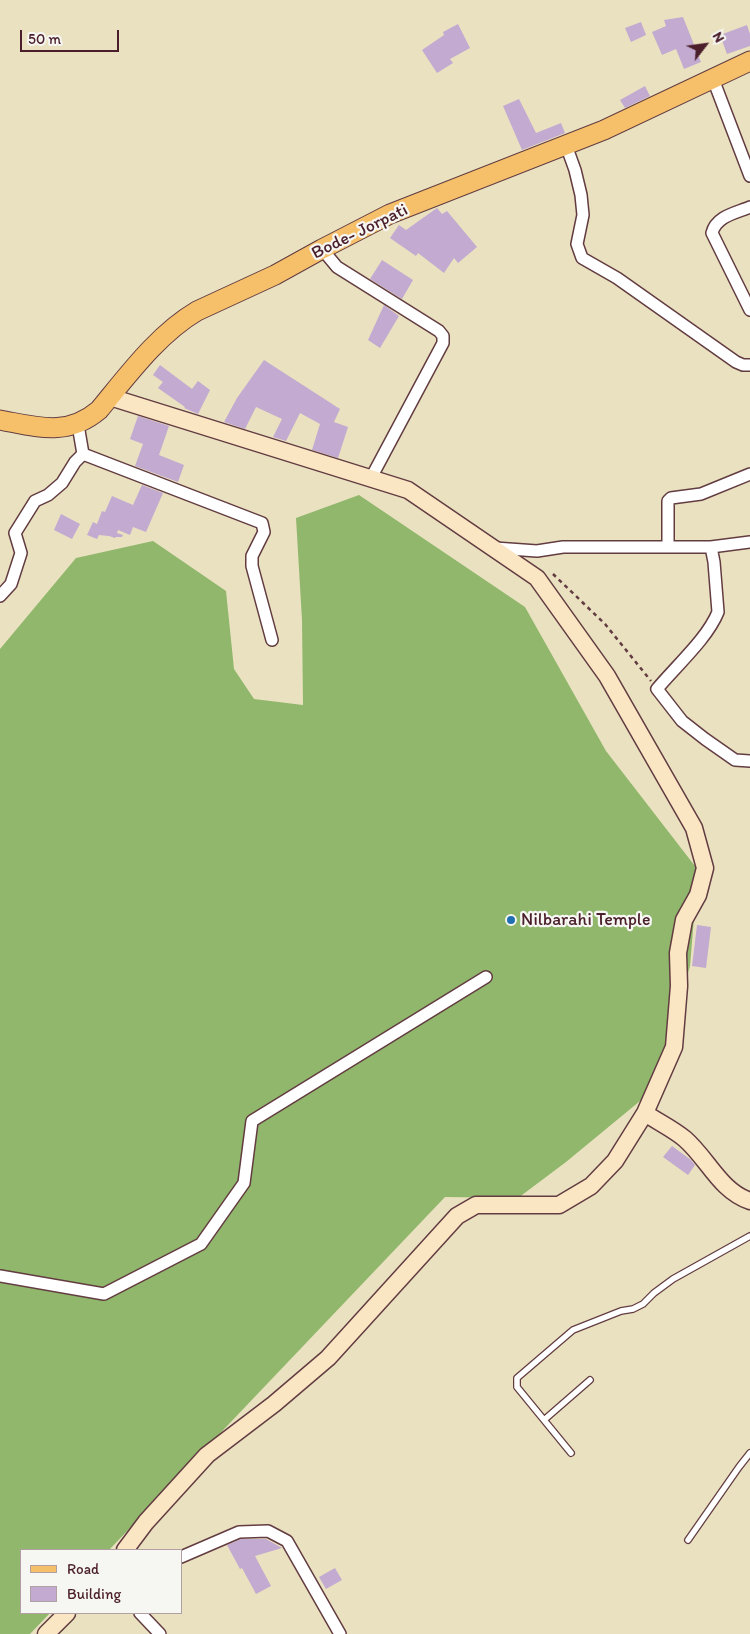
<!DOCTYPE html>
<html>
<head>
<meta charset="utf-8">
<style>
	body { margin:0 }
	#map { position:relative; width:750px; height:1634px; overflow:hidden; background:#eae1c0; font-family:Itim,sans-serif }
	canvas { display:block }
	.legend { position:absolute; left:20px; top:1549px; width:162px; height:65px; box-sizing:border-box; background:#f6f6f2; border:1px solid #b1a0a2; margin:0; padding:6px 9px; list-style:none; font-size:15px; color:#4a1f2b }
	.legend li { display:flex; align-items:center; gap:10px; height:25px }
	.legend b { width:25px; border:1px solid #b1a0a2 }
	.north { position:absolute; left:680px; top:20px; width:50px; height:50px; -webkit-text-stroke:4px #f6f6f2; paint-order:stroke; rotate:60deg; font-size:14px; font-weight:700; line-height:20px; text-align:center; color:#4a1f2b }
	.north::after { content:''; display:block; margin:auto; width:18px; height:22px; background:#4a1f2b; clip-path:polygon(50% 0,100% 100%,50% 72%,0 100%) }
	.scale { position:absolute; left:20px; top:30px; width:99px; height:22px; box-sizing:border-box; border:2px solid #4a1f2b; border-top:0; padding-left:6px; font-size:15px; line-height:18px; white-space:nowrap; color:#4a1f2b; -webkit-text-stroke:4px #f6f6f2; paint-order:stroke }
</style>
</head>
<body>
<div id="map">
<canvas width="750" height="1634"></canvas>
<ul class="legend">
<li><b style="height:6px;background:#f6c06b"></b>Road</li>
<li><b style="height:14px;background:#c2aad1"></b>Building</li>
</ul>
<div class="north">N</div>
<div class="scale">50 m</div>
</div>
<script>
const g = document.querySelector('canvas').getContext('2d');
g.lineJoin = 'round';
function paint(path, color) {
  g.fillStyle = color;
  g.fill(path, 'evenodd');
}
function trace(path, color, width, dash) {
  g.strokeStyle = color;
  g.lineWidth = width;
  g.lineCap = dash ? 'butt' : 'round';
  g.setLineDash(dash || []);
  g.stroke(path);
}
function write(font, color, halo, rows, align = 'center') {
  g.font = font + ' Itim,sans-serif';
  g.lineWidth = 4.5;
  g.setLineDash([]);
  g.textBaseline = 'middle';
  g.strokeStyle = halo;
  g.fillStyle = color;
  for (const [text, x, y, turn = 0] of rows) {
    g.save();
    g.translate(x, y);
    g.rotate((+turn || 0) * Math.PI / 180);
    g.textAlign = isNaN(turn) ? turn : align;
    if (halo) g.strokeText(text, 0, 0);
    g.fillText(text, 0, 0);
    g.restore();
  }
}
const forest = new Path2D(`
	M359,495l166,112 81,144 92,119 -8,96 -33,121 -91,75 -48,36 -73,-1 -336,353h-88v63h29l-20,21h-30v-985l76,-91 77,-17 73,50 8,78 20,30 49,6 -1,-85 -6,-102z`);
const building = new Path2D(`
	M683,17l18,45 -17,7 -8,-20 -14,6 -10,-23 14,-6 -2,-6z
	M641,22l5,13 -15,7 -6,-14z
	M458,24l12,24 -20,11 3,4 -16,10 -15,-23 22,-15 -1,-3z
	M747,25l3,9v12l-23,8 -7,-19z
	M645,86l5,10 -25,12 -5,-8z
	M519,99l17,34 25,-10 4,10 -43,17 -19,-44z
	M437,208l5,6 5,-3 30,36 -19,16 -4,-5 -10,15 -26,-20 -2,3 -26,-18 9,-13 7,5z
	M382,260l31,20 -11,19 -32,-20z
	M384,305l15,11 -19,32 -12,-8z
	M264,360l76,49 -6,13 14,5 -10,31 -26,-8 8,-26 -20,-11 -14,28 -13,-4 9,-18 -26,-12 -11,22 -21,-7 13,-24z
	M160,365l32,24 6,-8 12,9 -12,24 -14,-6 1,-1 -27,-19 5,-6 -10,-7z
	M138,416l31,10 -10,29 25,10 -6,17 -43,-16 8,-22 -13,-5z
	M142,485l21,8 -17,39 -13,-5 -3,8 -12,-5 -1,3 6,2 -1,2h-6l-1,1 -6,-2 -10,-1 -2,4 -10,-4 6,-13 4,2 5,-13 3,1 7,-16 21,9z
	M61,514l19,10 -8,15 -18,-9z
	M697,925l14,2 -5,41 -14,-2z
	M672,1146l19,14 4,5 -7,10 -25,-18z
	M241,1539h25l16,9 -27,8 16,30 -15,8 -14,-26 -2,1 -13,-24z
	M335,1568l7,12 -16,9 -7,-12z`);
const path = new Path2D(`
	M553,574l52,50 46,57`);
const lane = new Path2D(`
	M544,1420l46,-40
	M571,1453l-54,-66v-9l56,-48 48,-19 12,-2 10,-5 11,-11 19,-14 77,-43
	M688,1540l51,-73 11,-14`);
const street = new Path2D(`
	M713,79l37,97
	M566,145l9,25 6,25 2,20 -6,29 5,14 35,20 119,84 7,3h7
	M750,207c-14,6 -34,9 -38,26l38,77
	M322,249l15,18 102,64 4,5v7l-72,135
	M83,454l179,69 2,9 -12,24v10l20,74
	M668,546v-45l3,-3 30,-4 49,-20
	M711,547l3,15 4,50c-11,27 -42,54 -61,77l25,32 23,18 30,21 15,1
	M495,548l42,3 26,-4h148l39,-5
	M0,596l11,-12 10,-31 -6,-20 20,-32 13,-6 14,-12 13,-21 8,-8 -5,-29
	M0,1276l104,18 97,-50 43,-61 8,-62 234,-144
	M181,1557l58,-25 29,-1 19,10 53,93
	M140,1613l20,21`);
const secondary = new Path2D(`
	M110,397l298,93 129,88 70,98 87,152 11,40 -7,27 -14,25 -6,33 1,33 -5,61 -29,66 -30,48 -24,25 -32,19h-83l-19,11 -129,142 -54,46 -67,51 -61,67 -21,28
	M645,1113c13,9 28,16 40,26 23,20 35,52 65,62
	M46,1634l21,-21`);
const primary = new Path2D(`
	M0,420c38,7 67,17 99,-10 29,-35 59,-76 98,-99l78,-36 47,-26 68,-35 214,-84 146,-69`);
const markers = [
	[511,920,5,"#1f6fb2"]
];
const streetNames = [
	["Bode- Jorpati",360,232,-26]
];
const poiNames = [
	["Nilbarahi Temple",521,920]
];
paint(forest, '#90b76c');
paint(building, '#c2aad1');
trace(lane, '#623c41', 8);
trace(street, '#623c41', 14);
trace(secondary, '#623c41', 19);
trace(primary, '#623c41', 21);
trace(path, '#623c41', 2.5, [4, 4]);
trace(lane, '#fff', 5.5);
trace(street, '#fff', 11);
trace(secondary, '#fbe6c4', 16);
trace(primary, '#f6c06b', 19);
for (const [x, y, r, color] of markers) {
  const dot = new Path2D();
  dot.arc(x, y, r, 0, 2 * Math.PI);
  g.fillStyle = color;
  g.fill(dot);
  trace(dot, '#f6f6f2', 2);
}
write('18px', '#4a1f2b', '#f6f6f2', streetNames);
write('18px', '#4a1f2b', '#f6f6f2', poiNames, 'left');
</script>
</body>
</html>
